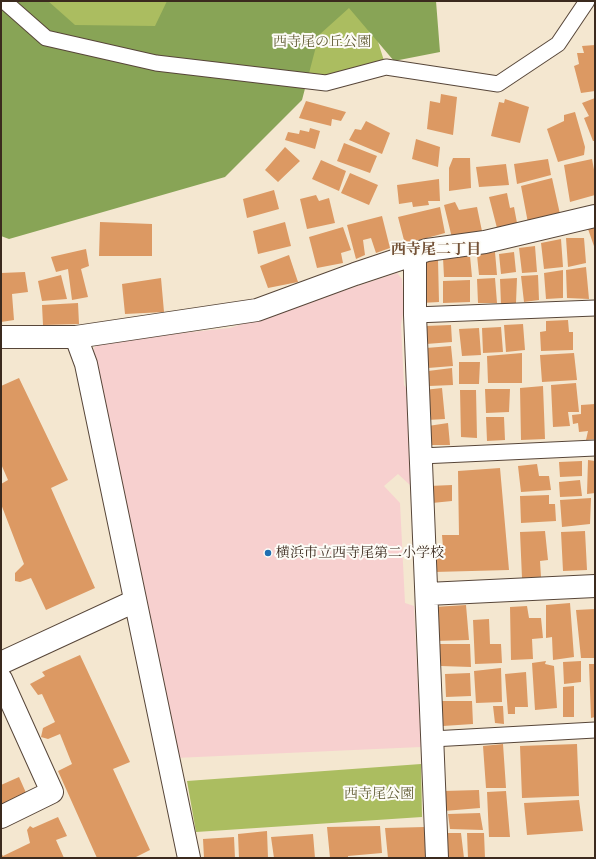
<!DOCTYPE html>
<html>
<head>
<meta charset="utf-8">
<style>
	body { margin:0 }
	#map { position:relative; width:596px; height:859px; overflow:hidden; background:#f4e7d0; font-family:"Gentium Book Plus",serif }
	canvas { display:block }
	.frame { position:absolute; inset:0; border:2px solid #3b2a1e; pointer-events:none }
</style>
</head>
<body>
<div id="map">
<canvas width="596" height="859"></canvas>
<div class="frame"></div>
</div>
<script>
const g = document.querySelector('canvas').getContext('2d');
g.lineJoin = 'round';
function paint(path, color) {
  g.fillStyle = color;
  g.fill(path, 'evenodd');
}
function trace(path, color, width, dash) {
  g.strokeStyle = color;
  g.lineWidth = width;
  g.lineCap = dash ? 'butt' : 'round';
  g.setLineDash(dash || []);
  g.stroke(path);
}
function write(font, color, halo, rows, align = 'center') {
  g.font = font + ' "Gentium Book Plus","Noto Serif JP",serif';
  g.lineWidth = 4;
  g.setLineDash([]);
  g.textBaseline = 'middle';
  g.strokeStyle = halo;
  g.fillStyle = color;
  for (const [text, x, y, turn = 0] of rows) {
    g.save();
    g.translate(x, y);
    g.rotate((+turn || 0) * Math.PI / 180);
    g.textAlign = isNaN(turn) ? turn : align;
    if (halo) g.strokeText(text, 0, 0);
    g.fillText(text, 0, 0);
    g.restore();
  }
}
const built = new Path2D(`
	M397,273l5,6 2,28 -3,18 3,60 3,4 4,97 -13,-12 -14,12 16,17 5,100 9,3 7,141 -246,11 -83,-405 5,-11 133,-14z`);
const green = new Path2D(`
	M4,1h361l21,66 -60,16 -170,-20z
	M421,764l1,53 -226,15 -9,-51z`);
const forest = new Path2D(`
	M1,1h47l27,24 80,1 12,-25h269l4,51 -46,9 -45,-53 -30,27 -17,65 -77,77 -216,62 -8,-3z`);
const building = new Path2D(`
	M595,45v46l-14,2 -7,-27 5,-2 -2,-11h7l-2,-7z
	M441,94l16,3 -4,38 -26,-6 3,-28 10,2z
	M595,98v43h-2l-9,-23 5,-2 -7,-13z
	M505,99l24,8 -9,36 -29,-7 8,-34 5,1z
	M306,101l40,11 -5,9 -9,-2 -1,7 -32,-8z
	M575,112l10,35 -1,8 -26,7 -11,-33 17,-8v-6z
	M366,121l24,12 -8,21 -33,-14 6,-11 6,1z
	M310,128l10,3 -5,18 -30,-9 3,-8 11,2 1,-4 9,2z
	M416,139l24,8 -2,20 -26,-8z
	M344,143l33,13 -7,17 -33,-12z
	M285,147l15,14 -22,21 -13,-12z
	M453,158h17l1,30 -22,3v-23z
	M548,159l3,16 -34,9 -3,-20z
	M592,159l3,16v20l-25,7 -6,-37z
	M321,160l25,11 -7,20 -27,-12z
	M506,164l3,21 -30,2 -3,-20z
	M350,173l28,12 -9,20 -28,-12z
	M552,178l8,36 -32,9 -7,-37z
	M439,179l1,22h-12l1,4 -16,2 -1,-5 -13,2 -2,-19z
	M274,190l5,19 -32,9 -4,-19z
	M507,193l3,15 4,-1 3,16 -20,5 -8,-31z
	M316,195l3,6 10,-3 6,25 -28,6 -7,-30z
	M455,202l4,8 18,-3 6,29 -31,2 -8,-33z
	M440,207l5,26 -40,11 -7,-27z
	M382,216l8,32 -14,5 -5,-15 -8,2 2,15 -9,4 -9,-34z
	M100,222l52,2v32h-53z
	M285,222l6,24 -33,8 -5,-23z
	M343,227l8,23 -10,3 2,10 -26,5 -8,-31z
	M595,227v22l-7,-20z
	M566,238h18l2,25 -18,4z
	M561,239l2,28 -19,2 -3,-26z
	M535,246l2,26 -15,1 -3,-25z
	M86,249l3,17 -8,3 7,28 -16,3 -4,-31 -12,3 -5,-15z
	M495,252l2,23h-18l-2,-20z
	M514,252l2,20 -15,2 -2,-20z
	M289,255l9,27 -30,6 -8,-22z
	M470,256l2,21h-28l-1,-19z
	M438,260l1,42 -18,1 2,-41z
	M586,267l3,32 -22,-1 -1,-28z
	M563,270v28l-17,1 -2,-26z
	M25,272l3,20 -16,2 2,26 -13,2v-49z
	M61,275l6,24 -25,2 -4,-20z
	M538,275l1,25 -15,2 -3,-26z
	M161,278l3,34 -39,2 -3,-30z
	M495,278l2,25h-19l-1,-24z
	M517,278l-1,25 -15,2 -1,-26z
	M470,280v22l-27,1v-22z
	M78,303l1,21 -36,1 -1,-20z
	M568,320l1,12h4v18l-32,1 -1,-19 6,-1v-10z
	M523,324l2,26 -19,2 -2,-27z
	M451,325l1,17 -26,2 -1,-18z
	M501,327l2,25 -20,1 -1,-25z
	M479,328l2,27 -19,1 -3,-27z
	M451,346l2,20 -25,2 -2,-20z
	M522,353v30h-34l-1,-27z
	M574,353l3,27 -35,2 -2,-27z
	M459,362h21l-1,22h-20z
	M452,368l1,17 -24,1 -1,-15z
	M19,378l49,102 -17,8 44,100 -49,22 -15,-32 -11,4 -5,-1v-8l9,-9 -23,-60v-20l7,-4 -7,-16v-78z
	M576,383l3,29h-11l2,14 -17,1 -2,-42z
	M543,386l2,53 -24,1 -1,-52z
	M442,388l3,31 -18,1 -3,-30z
	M485,389h25l-1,23 -23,1z
	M460,390h16l1,48 -16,-1z
	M595,404v35l-9,1 2,-9 -9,1 -1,-9 -5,1 -1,-9 9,-1v-9z
	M486,417h18l1,23 -18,1z
	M448,423l2,22h-20l-2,-19z
	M588,460l7,1v32l-8,1z
	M582,461v15l-22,1 -1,-15z
	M537,464l2,12h10l2,14 -30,2 -3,-26z
	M500,468l9,102 -75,2 -1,-24 10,-1 -1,-12h17l-1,-64z
	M580,480l2,16 -22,1 -1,-15z
	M452,485v16l-20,2 -3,-17z
	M549,495v9h6l1,17 -35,2 -1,-27z
	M591,498l-1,26 -28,3 -2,-27z
	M545,531l3,29 -8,1 1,16 -19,1 -2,-46z
	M585,531l2,39 -24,1 -2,-39z
	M570,603l4,54 -21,3 -1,-23 -6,1v-33z
	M466,605l3,35 -34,1 -1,-34z
	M527,606l2,12h12l2,20 -11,1 1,20 -22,1 -1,-53z
	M595,609v49h-14l-5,-48z
	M489,619l1,25h11l1,19 -27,1 -2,-44z
	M439,644h31l1,23 -30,-1z
	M80,655l50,107 -17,7 37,81 -16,8h-37l-39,-87 14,-7 -12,-30 -12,5 -7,-2 2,-9 12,-6 -13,-28 -4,1 -8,-11 15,-8 -3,-4z
	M546,661l-1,3 9,2 3,42 -22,2 -3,-47z
	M581,661v21l-17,2 -1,-22z
	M589,664h6v53l-4,1z
	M501,668l1,34 -26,1 -2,-32z
	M526,672l2,35h-13v7h-7l-3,-40z
	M470,673l1,23 -25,1 -1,-23z
	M574,686v31h-11v-30z
	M441,701h31l1,23 -30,2z
	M493,706h10l1,18 -9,-1z
	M503,744l3,44h-20l-3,-42z
	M577,744l2,52 -57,2 -2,-52z
	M19,777l8,18 -26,11v-21z
	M479,790l1,18 -36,3 -1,-20z
	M506,791l4,46h-21l-2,-45z
	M579,800l4,31 -56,4 -3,-32z
	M480,813l3,17 -33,-1 -2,-15z
	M58,817l9,19 -11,4 8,18h-63v-5l2,3 27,-13 -3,-13 3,-4 3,2z
	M380,826l2,27 -34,3v2h-18l-3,-31z
	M425,827l2,31h-39l-3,-30z
	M267,831l1,27h-29l-1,-24z
	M445,833h16l3,25h-19z
	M467,833h17l1,25h-17z
	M313,834l2,24h-41l-3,-21z
	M234,837l1,21h-31l-1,-19z`);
const lane = new Path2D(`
	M4,1l42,37 110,25 170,20 60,-16 112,17 60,-40 29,-43
	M415,315l180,-7
	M421,456l174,-8
	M432,739l163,-9`);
const street = new Path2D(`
	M415,254v61l22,543
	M1,337h75l181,-27 98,-36 72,-24 58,-8 110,-26
	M76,337l10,27 103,494
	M427,594l168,-8
	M1,663l134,-62
	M1,679l51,113 -51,25`);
const markers = [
	[268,553,4,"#1f6fb2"]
];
const parkNames = [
	["西寺尾の丘公園",322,42],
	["西寺尾公園",379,794]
];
const poiNames = [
	["横浜市立西寺尾第二小学校",276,553]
];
const neighbourhoodNames = [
	["西寺尾二丁目",436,250]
];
paint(built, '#f7d0cf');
paint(green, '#abbd60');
paint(forest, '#88a456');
paint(building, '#dc9963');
trace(lane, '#574639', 17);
trace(street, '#574639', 24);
trace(lane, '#fff', 15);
trace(street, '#fff', 22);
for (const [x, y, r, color] of markers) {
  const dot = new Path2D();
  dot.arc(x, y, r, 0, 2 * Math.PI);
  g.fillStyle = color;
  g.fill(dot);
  trace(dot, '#fdfcf7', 1.5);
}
write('14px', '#625d35', '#fdfcf7', parkNames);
write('14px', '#3b2a1e', '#fdfcf7', poiNames, 'left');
write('bold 15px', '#735136', '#fdfcf7', neighbourhoodNames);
</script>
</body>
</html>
